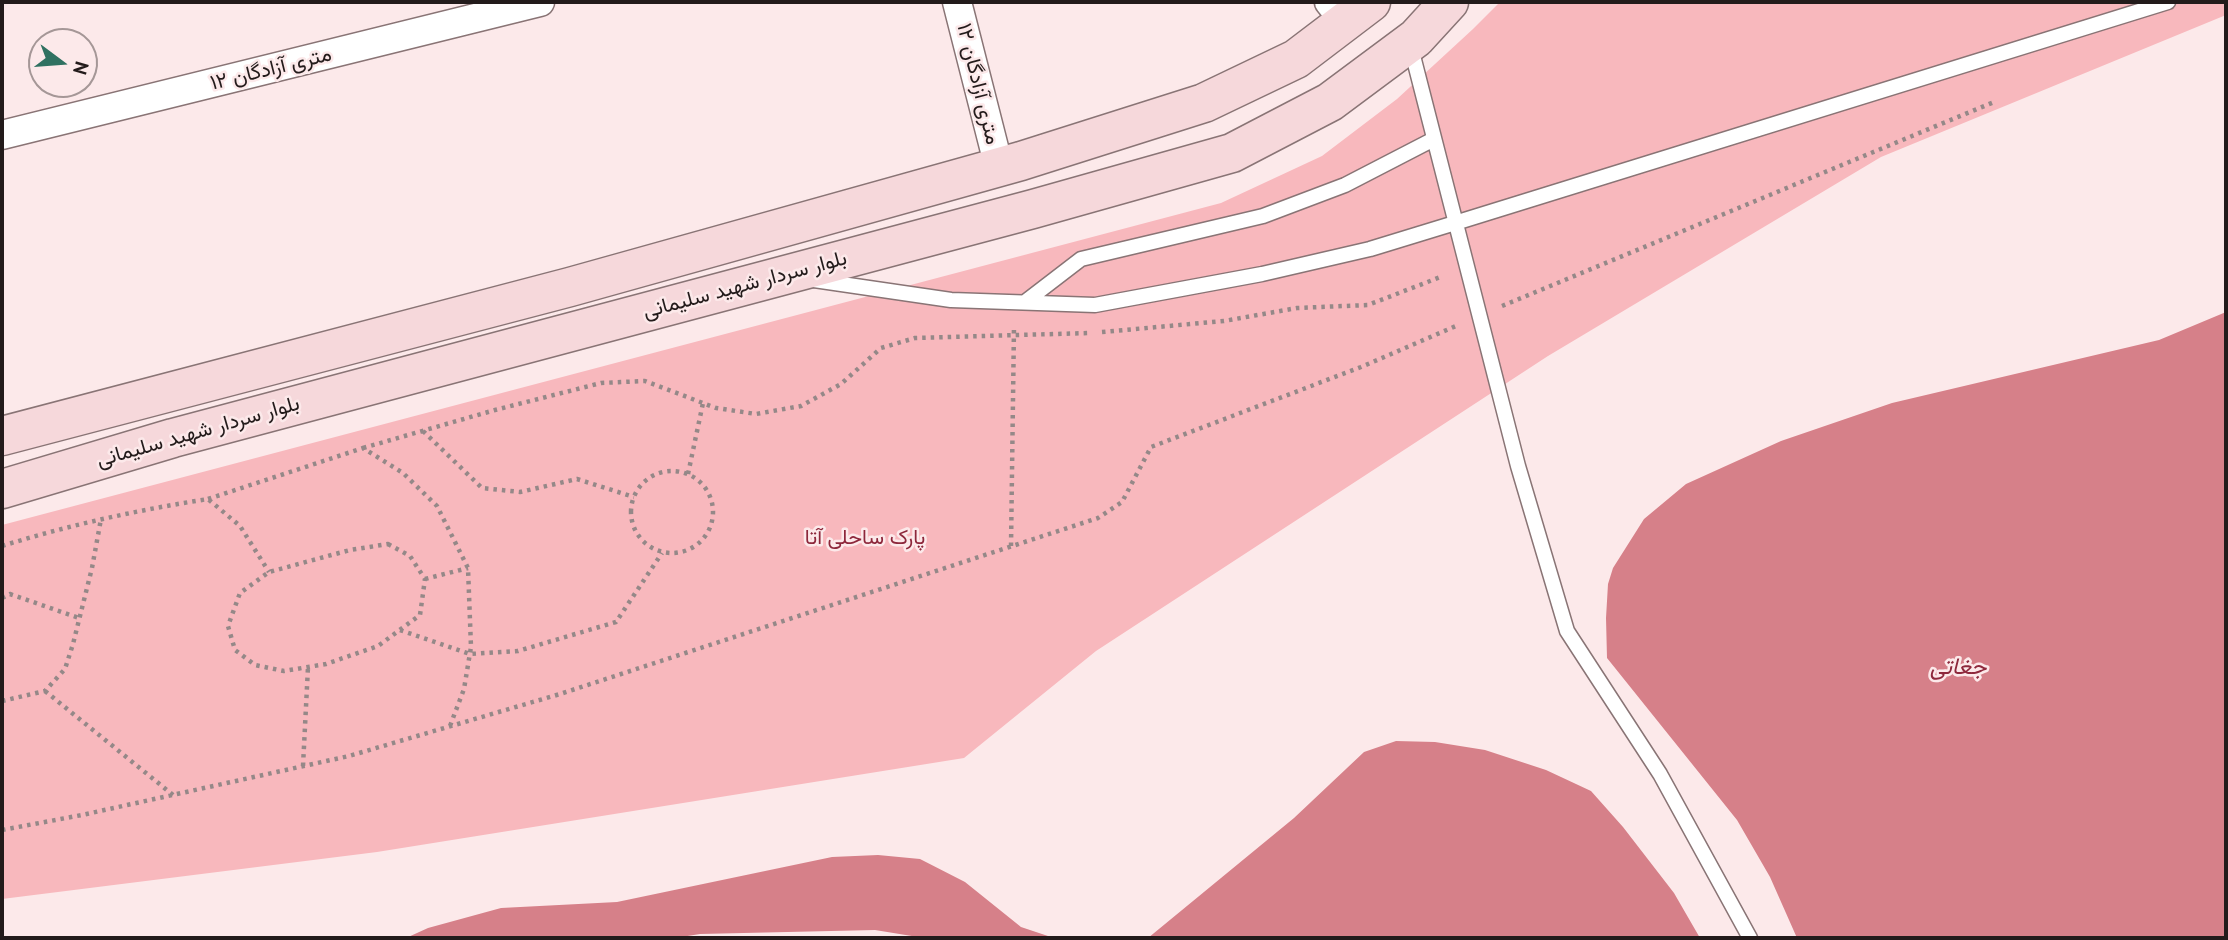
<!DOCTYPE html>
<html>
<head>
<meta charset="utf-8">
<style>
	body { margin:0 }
	#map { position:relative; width:2228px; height:940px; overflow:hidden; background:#fce9ea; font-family:"PT Sans",sans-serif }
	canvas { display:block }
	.frame { position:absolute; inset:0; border:4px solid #231b1b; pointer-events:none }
	.north { position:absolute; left:28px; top:28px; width:70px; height:70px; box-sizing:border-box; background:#fce9ea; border:2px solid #a59797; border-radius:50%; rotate:106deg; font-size:19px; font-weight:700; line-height:28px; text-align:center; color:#231b1b }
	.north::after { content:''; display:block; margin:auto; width:24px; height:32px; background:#307161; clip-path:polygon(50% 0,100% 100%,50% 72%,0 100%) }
</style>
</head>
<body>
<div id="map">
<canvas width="2228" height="940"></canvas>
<div class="frame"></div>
<div class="north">N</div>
</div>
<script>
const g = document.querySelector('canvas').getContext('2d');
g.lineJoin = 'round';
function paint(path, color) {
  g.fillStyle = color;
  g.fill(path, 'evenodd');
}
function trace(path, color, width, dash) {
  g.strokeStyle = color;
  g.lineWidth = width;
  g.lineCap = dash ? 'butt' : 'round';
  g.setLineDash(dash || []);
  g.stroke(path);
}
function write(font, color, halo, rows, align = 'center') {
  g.font = font + ' "PT Sans",Vazirmatn,sans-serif';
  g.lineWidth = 5;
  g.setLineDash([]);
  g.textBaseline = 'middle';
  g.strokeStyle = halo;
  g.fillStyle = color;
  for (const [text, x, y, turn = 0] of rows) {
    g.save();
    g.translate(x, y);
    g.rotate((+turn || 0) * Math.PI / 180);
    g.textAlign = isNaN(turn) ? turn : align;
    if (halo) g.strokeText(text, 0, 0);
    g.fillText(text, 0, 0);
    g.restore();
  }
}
const green = new Path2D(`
	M1500,2h726v13l-345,142 -333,199 -452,295 -132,107 -587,94 -375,47v-374l1219,-322 101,-47 75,-57 76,-70z`);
const water = new Path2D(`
	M2226,312v626h-429l-27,-61 -33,-57 -130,-162 -1,-40 2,-34 5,-16 31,-49 42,-35 95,-43 111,-38 267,-63z
	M1396,741l39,1 50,8 61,20 45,21 32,36 51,66 26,45h-552l146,-120 70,-66z
	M878,855l42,4 45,23 56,45 33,11h-130l-49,-8 -175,4 -25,4h-269l22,-10 73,-20 116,-6 215,-45z`);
const path = new Path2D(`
	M1502,306l492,-204
	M1102,332l122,-11 73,-13 71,-3 75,-29
	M423,431l59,57 38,4 57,-13 57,18
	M363,448l132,-38 106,-27 44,-2 71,27 40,6 45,-8 40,-22 40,-36 34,-10 174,-5
	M631 512a41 41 0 1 1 82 0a41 41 0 1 1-82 0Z
	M688,474l15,-71
	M208,499l155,-51 40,25 34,33 31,62 3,79 -7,42 -14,37
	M388,544l22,12 15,23 -5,36 -42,31 -52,18 -42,7 -29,-6 -20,-15 -7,-24 12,-33 29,-21 81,-22z
	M2,546c67,-21 136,-36 206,-47l32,27 29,46
	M1011,546l3,-220
	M425,579l43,-11
	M2,598l8,-4 69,24
	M400,630l70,24 48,-3 98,-29 46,-69
	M45,691l128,104
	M2,701l43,-10 20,-22 8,-25 19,-76 9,-49
	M303,766l5,-99
	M2,830l80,-15 267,-59 211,-62 538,-176 24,-16 29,-55 210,-80 95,-41`);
const service = new Path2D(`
	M1410,44l108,422 49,165 93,143 90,164
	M814,280l137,20 144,5 167,-31 108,-25 85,-26 713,-221
	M1025,302l56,-43 182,-43 82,-31 89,-46`);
const minor = new Path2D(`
	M957,2l42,165
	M1329,2l16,20
	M2,135l538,-133`);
const secondary = new Path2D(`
	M2,436l568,-149 451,-126 183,-58 92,-44 75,-57
	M2,489l171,-51 860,-229 199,-56 98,-51 86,-64 33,-36`);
const streetNames = [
	["۱۲ متری آزادگان",271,69,-14],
	["۱۲ متری آزادگان",978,84,76],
	["بلوار سردار شهید سلیمانی",745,285,-15],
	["بلوار سردار شهید سلیمانی",198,432,-16]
];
const parkNames = [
	["پارک ساحلی آتا",865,538]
];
const waterNames = [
	["جغاتی",1958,667]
];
paint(green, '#f8b8bd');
paint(water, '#d68089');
trace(service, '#897475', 17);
trace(minor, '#897475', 31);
trace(secondary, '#897475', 41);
trace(path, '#958888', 4.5, [3.5, 5]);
trace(service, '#fff', 14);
trace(minor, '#fff', 28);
trace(secondary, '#f6d8db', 38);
write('21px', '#231b1b', '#fce9ea', streetNames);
write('21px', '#8d273b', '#fce9ea', parkNames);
write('italic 23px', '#8e283c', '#fce9ea', waterNames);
</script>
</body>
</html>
